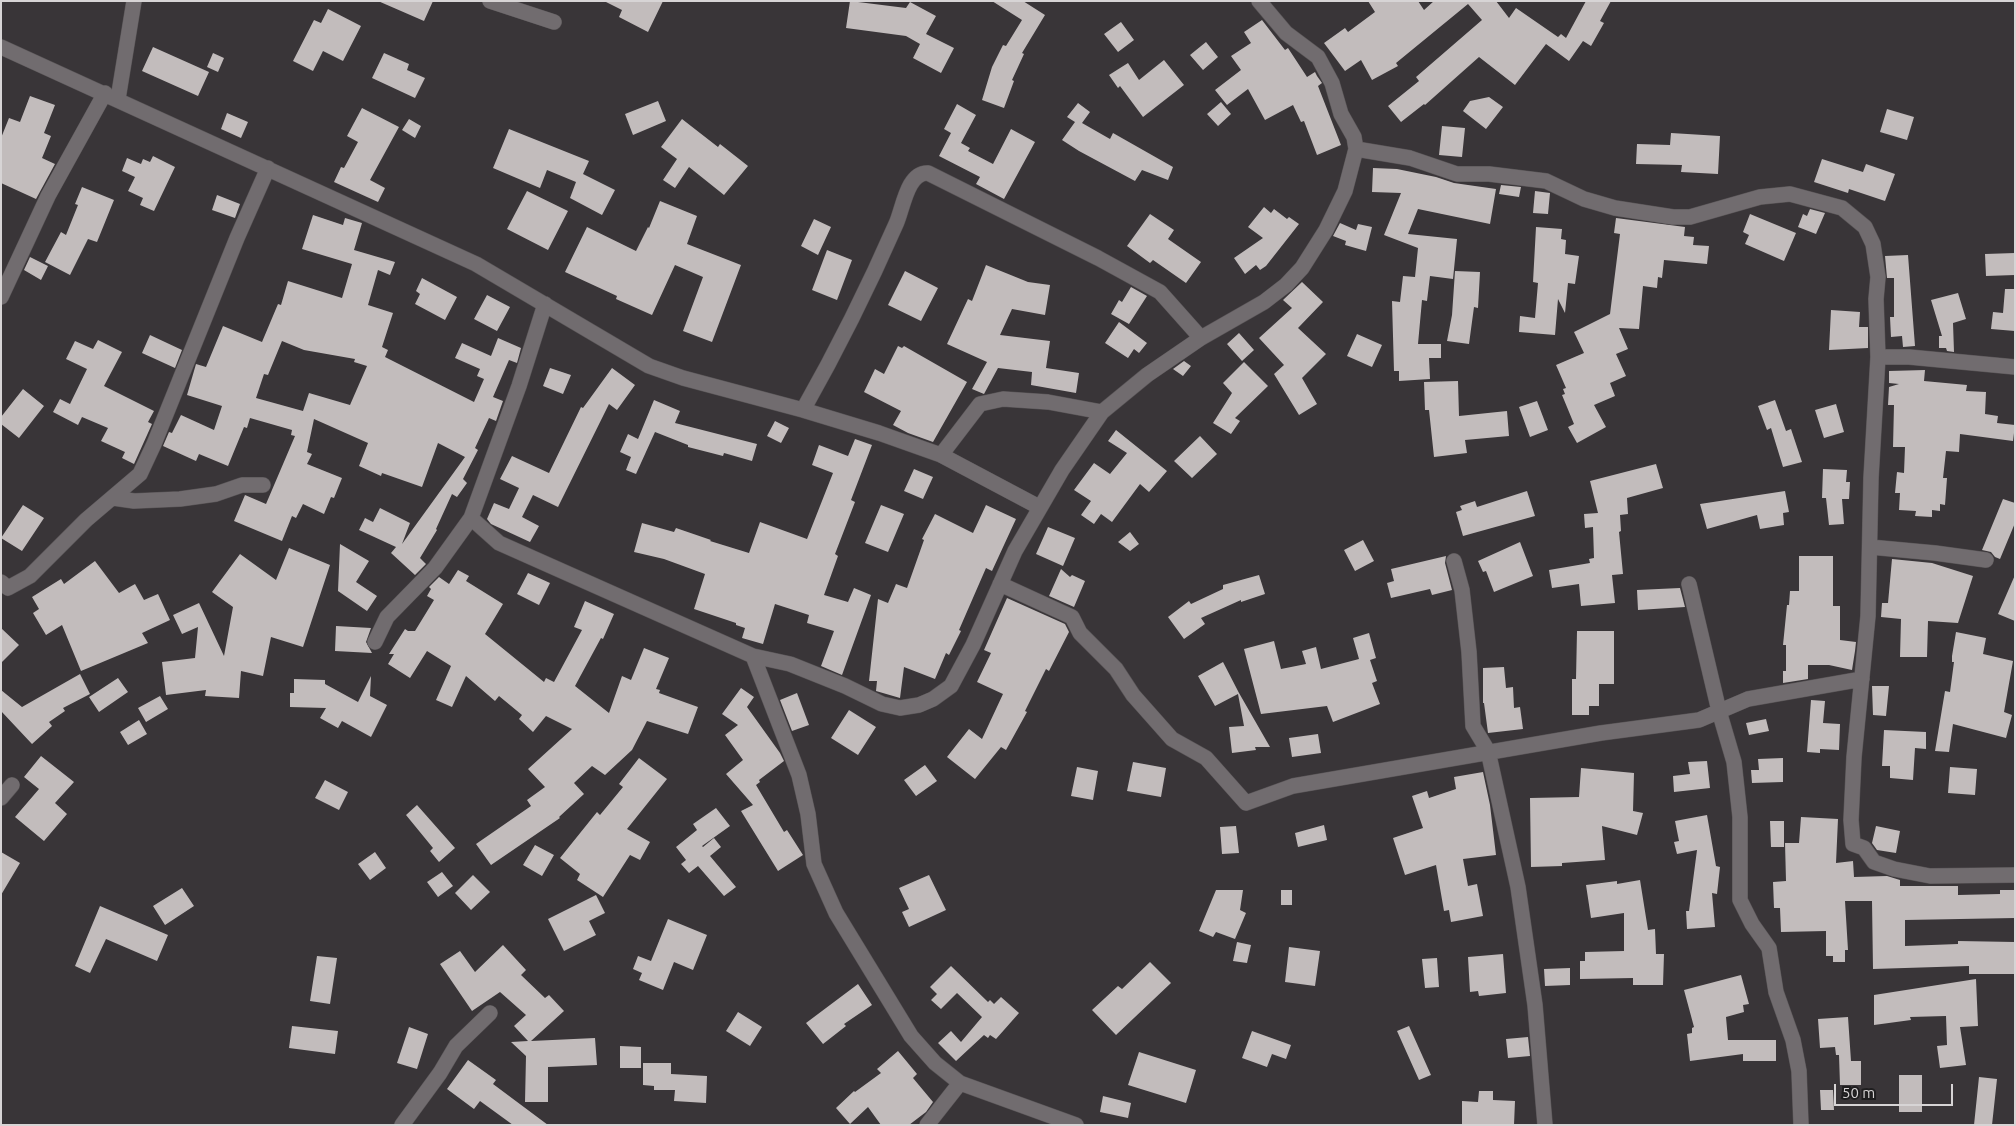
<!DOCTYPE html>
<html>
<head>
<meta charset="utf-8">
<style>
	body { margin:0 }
	#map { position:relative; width:2016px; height:1126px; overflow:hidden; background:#393538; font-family:Ubuntu,sans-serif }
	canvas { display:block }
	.frame { position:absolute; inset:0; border:2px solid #d7d4d5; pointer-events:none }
	.scale { position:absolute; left:1834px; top:1084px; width:119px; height:22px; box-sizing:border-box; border:2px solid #d7d4d5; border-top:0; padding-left:6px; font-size:15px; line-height:18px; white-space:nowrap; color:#d7d4d5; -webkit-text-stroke:4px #1f1e1f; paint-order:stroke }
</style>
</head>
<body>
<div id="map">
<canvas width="2016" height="1126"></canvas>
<div class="frame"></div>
<div class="scale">50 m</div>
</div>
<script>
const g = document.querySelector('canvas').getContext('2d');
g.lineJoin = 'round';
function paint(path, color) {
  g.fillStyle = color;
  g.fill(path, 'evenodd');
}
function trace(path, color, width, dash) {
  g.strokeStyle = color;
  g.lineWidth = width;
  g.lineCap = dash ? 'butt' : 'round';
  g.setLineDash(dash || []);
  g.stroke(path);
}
const building = new Path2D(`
	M378,1h55l-9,20z
	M604,1h59l-15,31 -29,-15 3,-7z
	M850,1l56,7 4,-6 26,14 -10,18 28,14 -13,25 -28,-15 7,-14 -14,-8 -60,-8z
	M992,1h31l22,14 -23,38 2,1 -12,26 2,1 -10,27 -22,-8 10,-33 11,-22 3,1 16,-26z
	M1368,1h50l6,9 10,-9h62l13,17 7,-10 42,29 3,-3 5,4 20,-37h25l-11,20 4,2 -13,23 -8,-5 -14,20 -23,-17 -31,41 -36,-28 -54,48 -1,-1 -23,18 -13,-16 31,-25 -3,-4 66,-57 -14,-16 -72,59 2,3 -26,14 -11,-20 -16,11 -21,-28 21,-15 3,4 27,-20z
	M328,9l33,17 -18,35 -20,-10 -10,20 -20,-10 21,-41 7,3z
	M1262,20l23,30 3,-2 19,29 8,-5 2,4 5,7 -4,3 23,59 -24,10 -13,-34 -3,1 -8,-17 -28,15 -17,-31 -21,16 -12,-15 26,-20 -10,-14 20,-13 -7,-11z
	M1121,22l13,18 -16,12 -14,-18z
	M1206,42l12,15 -15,13 -13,-15z
	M153,47l56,25 -11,24 -56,-25z
	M213,53l11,5 -6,14 -11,-5z
	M384,53l25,11 -2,6 18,8 -10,20 -43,-20z
	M1164,60l20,25 -41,32 -23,-31 -2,2 -9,-13 19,-12 11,17z
	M30,96l25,9 -11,28 7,3 -9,22 13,6 -19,35 -35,-16v-45l8,-20 11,4z
	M1489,97l14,10 -17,22 -23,-18 7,-10z
	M658,101l8,20 -33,14 -8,-21z
	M1221,102l10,12 -13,12 -11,-12z
	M1078,103l12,9 -8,11 28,16 3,-6 60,34 -5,13 -26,-10 -7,11 -56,-30 -17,-11 13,-18 -8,-5z
	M957,104l19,11 -15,28 9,5 -2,3 25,13 18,-35 24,13 -31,57 -28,-15 4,-7 -41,-21 12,-23 -7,-4z
	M362,108l37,19 -29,53 15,8 -7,14 -44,-20 7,-15 3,1 14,-26 -11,-6z
	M1887,109l27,8 -7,23 -27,-8z
	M227,113l21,9 -7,16 -20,-9z
	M409,119l12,7 -6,12 -13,-8z
	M682,119l36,28 2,-3 28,22 -24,29 -35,-28 -14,21 -12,-8 14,-21 -16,-12z
	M1442,126l23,2 -3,29 -23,-2z
	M509,129l80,32 -6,13 32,16 -13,25 -32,-17 6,-16 -29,-12 -7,18 -47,-20z
	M1671,133l49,3 -2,38 -37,-2 1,-7 -46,-1 1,-20 33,1z
	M153,156l22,11 -21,44 -14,-6 3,-7 -15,-7 7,-14 -13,-6 5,-13 14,6 2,-5 7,3z
	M1822,159l41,13 3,-8 29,10 -10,27 -36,-12 -1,4 -34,-11z
	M1373,168l24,1 39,8 18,6 42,6 -6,35 -72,-15 -10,25 49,5 -4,40 -23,-3 -3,25 -5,-1 -4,44h23v14h-12l1,21 -31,2v-10h-5l-2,-70 8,1 3,-26 12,1 3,-29 -34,-13 17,-42 -29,-1z
	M1501,185l20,2 -2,10 -20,-3z
	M82,187l32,13 -17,42 -9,-3 -18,36 -25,-13 16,-30 5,3 12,-30 -3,-1z
	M527,191l41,20 -20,39 -41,-21z
	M1535,191l15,2 -2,21 -15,-1z
	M217,195l23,9 -5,14 -23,-8z
	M660,201l37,15 -10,28 54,21 -29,77 -29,-11 20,-54 -28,-12 -23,50 -36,-16 1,-3 -52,-24 22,-45 49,24 12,-24 1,1z
	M1264,207l7,6 3,-4 13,10 2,-2 10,7 -33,42 -6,4 -4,-5 -11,9 -11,-16 29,-20 -15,-11z
	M1810,209l15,4 -9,21 -18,-7 5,-13 4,2z
	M1150,214l24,16 -6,9 33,23 -15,21 -33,-23 -3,3 -23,-17z
	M1750,214l46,19 -12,28 -39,-17 4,-9 -6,-3z
	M313,215l30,10 2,-7 17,5 -8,27 41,12 -5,13 -12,-5 -10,35 25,8 -11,34 6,3 -3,7 89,45 10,-23 -7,-3 3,-7 -25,-11 7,-15 29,13 7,-18 23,10 -4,15 -8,-3 -16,37 10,4 -7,20 -7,-3 -14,30 3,2 -15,29 4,4 -10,14 -5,-3 -16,35 1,1 -17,28 6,6 -11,11 -24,-22 5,-6 -37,-17 6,-12 8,4 7,-14 30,15 -8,21 63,-87 -27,-14 -16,44 -40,-14 -1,3 -22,-10 9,-23 -54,-24 -7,33 5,2 -5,10 35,14 -8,20 -3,-1 -7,17 -21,-10 -7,14 -4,-2 -10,25 -48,-20 11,-26 21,9 29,-68 -4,-1 1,-5 -42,-12 -3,10 -3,-1 -16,39 -29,-12 -3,7 -33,-15 6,-14 3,1 9,-18 33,15 8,-24 -35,-11 9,-31 10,3 17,-41 39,16 16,-38 3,1 7,-24 54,17 10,-34 -50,-15zM282,341l22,9 51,9 -1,3 13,4 -17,39 -41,-12 -6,18 -47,-13 8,-24 4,1z
	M1616,218l69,9 -1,9 10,1 -1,8 16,1 -2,18 -43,-4 -2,18 -4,-1 -1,11 -14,-2 -4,43 -20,-1 9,21 -12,5 10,22 -16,7 5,13 -21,9 12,22 -29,16 -9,-16 6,-3 -12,-29 3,-1 -2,-5 3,-1 -10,-23 28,-12 -10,-21 36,-18 10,-80 -6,-1z
	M814,219l17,8 -13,28 -17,-9z
	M1340,223l16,7 2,-6 14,3 -6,24 -21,-6 1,-4 -13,-5z
	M1536,227l26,2 -1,10 5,1 -1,14 14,2 -4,28 -7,-1 -3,30 -7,-14 -3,36 -36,-3 1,-16 15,2 3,-35 -5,-1z
	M827,250l25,10 -15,40 -25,-10z
	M2015,253v22l-29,1 -1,-22z
	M1908,255l7,91 -12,1 -1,-11 -11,1 -1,-20h4v-39h-7l-2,-22z
	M30,257l18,9 -7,14 -17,-10z
	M986,265l42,17 22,3 -5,30 -33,-6 -12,26 50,6 -4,27 33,5 -3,20 -45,-8 1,-13 -34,-4 -14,26 -12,-5 15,-27 -40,-18 21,-45 4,2z
	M905,271l33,17 -17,33 -33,-16z
	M1455,271l25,1 -2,36 -4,-1 -5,37 -22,-3 5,-26z
	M422,278l35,19 -12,23 -30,-16 5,-10 -4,-3z
	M1302,282l21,20 -25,26 28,26 -24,24 15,26 -18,11 -25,-41 10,-9 -25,-27 33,-30 -9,-8z
	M1131,287l16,9 -18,28 -18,-10 8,-14 3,2z
	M2005,289h10v42l-24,-2 2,-17 10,1z
	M1958,293l8,26 -13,4 1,29 -7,-1 -1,-3h-7v-12h3l-11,-36z
	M487,295l23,12 -13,24 -23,-12z
	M1831,310l29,2 -1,15h9v21l-39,2z
	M1119,322l28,21 -8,10 -5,-4 -6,9 -23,-15z
	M1239,333l15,17 -12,11 -15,-17z
	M1357,334l25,11 -10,22 -25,-11z
	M150,335l32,15 -7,18 -33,-15z
	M98,340l24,12 -18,34 50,25 -6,11 4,2 -18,40 -12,-6 3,-6 -24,-11 7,-13 -26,-11 -4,8 -25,-13 7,-13 10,5 17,-35 -21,-10 9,-18 18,8z
	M898,346l4,2 2,-2 63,36 -34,60 -25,-9 -15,-8 8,-14 -37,-19 11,-23 9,5z
	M1184,361l7,5 -8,10 -10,-7z
	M1244,362l24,24 -33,32 5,3 -9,13 -18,-11 19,-30 -9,-10z
	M550,368l21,7 -8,19 -20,-8z
	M612,368l23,17 -18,25 -8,-6 -51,103 -25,-12 -11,22 17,9 -9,16 -39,-18 -4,-5 7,-16 15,6 10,-21 -19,-9 12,-23 37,17 32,-66 2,1z
	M1925,370l-1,11 43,4 -1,6 20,1 -1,22 13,2 -1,7 18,2 -2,16 -53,-7 -1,18 -13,-1 -3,27h4l-2,27 -5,-1v7l-8,-1v7l-17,-1 1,-5 -17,-1 1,-17h-5l2,-21 7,1 1,-26h-12l1,-42h-6l1,-18 10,-3 -10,-1v-12z
	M1458,381l1,35 48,-5 2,25 -44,4 2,13 -33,4 -5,-47h-4l-1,-28z
	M23,389l21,17 -25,32 -18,-14v-7z
	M654,400l26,11 -5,12 82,21 -5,17 -28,-8 -1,3 -35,-9v-2l-33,-13 -19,42 -10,-4 5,-13 -11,-5 8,-18 10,5z
	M1775,400l11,31 5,-2 11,33 -19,5 -12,-39 -4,2 -9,-24z
	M1537,401l11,29 -18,7 -11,-30z
	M1836,404l8,28 -20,6 -9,-28z
	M775,421l14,7 -8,15 -14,-7z
	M1116,430l51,41 -18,21 -9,-8 -28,38 -11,-8 -7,10 -13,-9 10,-14 -17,-11 20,-27 16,11 17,-21 -19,-12z
	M1200,436l17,18 -25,24 -18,-17z
	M855,439l17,6 -21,55 4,2 -20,52 3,2 -14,39 24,7 6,-14 17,7 -29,80 -21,-9 13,-35 -27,-8 2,-8 -34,-11 -12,40 -21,-6 3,-10 -9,-3v-2l-42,-14 11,-35 -41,-15 -30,-7 8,-29 32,9 2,-4 35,12 -1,1 39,12 11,-31 47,17 26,-66 -21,-8 7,-20 29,11z
	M1656,464l7,24 -36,10 1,16 -8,1 1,16 -2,1 4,42 -11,1 3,28 -34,3 -2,-22 -27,4 -3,-18 41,-7 -1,-4 5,-1 -1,-31 -8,1 -1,-14 14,-1 -8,-32z
	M914,469l19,8 -10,22 -19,-8z
	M1823,469l24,1 -1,12h4l-1,17h-7l2,25 -15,1 -3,-27h-4z
	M1527,491l8,25 -72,20 -7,-24 6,-2 -2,-4 15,-5 2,6z
	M1785,491l4,21 -6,1 1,12 -24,4 -3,-14 -50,14 -7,-25z
	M2003,499l12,4v20l-15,36 -5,-2 -4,-5 -9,-2z
	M23,505l21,13 -22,33 -21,-13z
	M881,505l23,9 -16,38 -23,-9z
	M986,505l30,14 -24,52 -6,-3 -27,62 2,1 -12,24 -3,-2 -11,26 -31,-12 -4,31 -24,-7 1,-10h-8l9,-82 10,4 8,-19 11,4 17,-48 -2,-1 13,-25 38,19z
	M1048,527l27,11 -12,28 -27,-12z
	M1130,532l9,12 -9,7 -12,-9z
	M1363,540l11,21 -19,10 -11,-21z
	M1520,542l13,34 -39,16 -8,-21 -3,1 -5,-11z
	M340,544l29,17 -13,21 21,14 -10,15 -29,-20z
	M289,548l41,17 -27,82 -32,-10 -8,39 -22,-5 -2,27 -34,-2 1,-6 -40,5 -4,-33 33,-4 3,-31 -16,7 -9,-19 26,-12 25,53 9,-49 -21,-15 28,-38 36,26z
	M1446,556l-1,7 7,27 -20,5 -2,-6 -39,9 -4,-15 7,-2 -3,-12z
	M1799,556h34v50h7v34l16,2 -1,9 -3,19 -23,-5h-21v14l-25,4v-12h3v-26h-3l4,-40h2l1,-14h9z
	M1892,559l40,4 41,13 -15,47 -30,-2 -1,36h-27l1,-38 -20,-2 1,-14h6z
	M95,561l24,32 16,-9 9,16 14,-6 12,26 -28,13 6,10 -67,28 -19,-46 -16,10 -13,-22 6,-4 -7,-12 29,-18 3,5z
	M1061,569l9,8 2,-2 13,6 -11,26 -25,-11z
	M458,570l11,6 -3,5 37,23 -18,30 59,48 2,-4 8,4 28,-52 -8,-3 11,-26 29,13 -11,25 -2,-1 -26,48 34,27 13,-37 9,4 13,-32 25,10 -13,31 4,1 -1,3 39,14 -10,27 -41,-13 -15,29 -27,25 -13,-9 -18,17 10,11 -25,23 1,1 -69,47 -15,-21 55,-38 -4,-6 18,-13 -17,-18 44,-40 -26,-13 -13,16 -14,-13 3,-4 -23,-19 -4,5 -29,-25 -14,31 -16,-7 15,-34 -24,-15 -17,27 -22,-14 6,-10h-5l16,-25 3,2h7l19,-31 -7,-4 4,-7 -2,-2 10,-10 10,7z
	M528,573l22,10 -11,22 -22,-11z
	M1259,575l6,19 -24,8v-2l-40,18 4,6 -21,15 -16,-22 21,-16 2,3 32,-15v-4z
	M2015,575v46l-17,-7z
	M1680,588l5,19 -47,3 -1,-20z
	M1007,598l58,26 4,8 -20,39 -3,-2 -21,42 2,1 -21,38 -5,-3 -26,32 -28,-22 22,-28 13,10 21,-45 -26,-12 14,-29 -7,-3z
	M336,626l35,2 -5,14 6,11 -37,-2z
	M1,628l18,17 -18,18z
	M1577,631h37v53h-15v22h-10v9h-17v-36h4z
	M1956,632l30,6 -3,16 30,7 -9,51 8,3 -6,23 -53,-14 -4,28 -14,-1 10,-60 5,1 4,-30h-2v-6z
	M1369,633l7,25 -6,2 7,21 -5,2 8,21 -47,18 -6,-16 -66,8 -17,-65 30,-8 7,28 25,-5 -4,-13 14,-4 5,22 38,-10 -6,-21z
	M1223,662l16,31 31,54h-15l1,3 -24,3 -3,-26 15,-1 -6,-32 -23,12 -17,-30z
	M1504,667l2,21 7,-1 1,21 6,-1 3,22 -35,4 -4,-30h-1v-35z
	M80,674l10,20 -27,14 2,3 -16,11 3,4 -20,18 -31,-33v-21l21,17z
	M371,676l-1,20 17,9 -16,32 -29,-16 -4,7 -18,-10 6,-10 -36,-1v-14h4v-14l31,1v4l33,18z
	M118,678l10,14 -29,20 -10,-15z
	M1872,686h17l-3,30 -13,-1z
	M741,688l13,9 -7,10 33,46 4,8 -25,19 1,2 -4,3 28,47 3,-2 16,25 -25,16 -37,-60 12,-6 -27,-31 17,-14 -18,-25 13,-10 -16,-11z
	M797,693l12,32 -17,6 -12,-31z
	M160,696l8,13 -22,13 -8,-14z
	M1811,700l14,1 -2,22 17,1 -1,26 -19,-1v4l-13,-1z
	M849,710l27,17 -18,28 -27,-17z
	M1766,719l3,12 -20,4 -3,-12z
	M139,720l8,14 -19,11 -8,-13z
	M1884,730l42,2v17l-11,-1 -2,32 -23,-2v-12h-8z
	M1318,734l3,19 -29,4 -3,-19z
	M41,756l33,26 -19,21 12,11 -23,27 -29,-24 24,-28 -15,-12z
	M639,758l28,21 -40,50 23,13 -10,18 -10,-5 -27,42 -26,-17 3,-6 -20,-16 37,-46 3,3 23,-28 -4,-3z
	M1783,758v24l-31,1 -1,-13h8l-1,-11z
	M1707,761l3,27 -36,4 -1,-16 17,-2 -2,-12z
	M1133,762l33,6 -5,29 -34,-6z
	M925,765l12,16 -21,15 -12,-16z
	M1077,767l21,4 -5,29 -22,-4z
	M1950,767l27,2 -2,26 -27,-2z
	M1581,768l53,5 -1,38 10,2 -6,22 -35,-9 3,34 -43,3v3l-31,1 -1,-69 49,-1z
	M1483,772l7,33 6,50 -33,4 5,27 9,-2 6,32 -32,6 -2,-12 -5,1 -8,-46 -31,10 -12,-37 30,-10 -11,-32 15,-5 2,7 27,-9 -2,-12z
	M325,780l23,12 -9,18 -24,-12z
	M417,805l38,43 -16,14 -9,-11 3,-3 -27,-33z
	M716,808l14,18 -28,20 1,1 11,-9 7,9 -11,9 26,31 -12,9 -26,-30 -9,7 -8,-9 5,-4 -10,-13 21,-17 -4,-6z
	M1707,815l9,51 4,1 -3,27 -5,-1 3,34 -28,2 -1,-18h3l8,-61 -20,4 -3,-12 5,-1 -4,-20z
	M1801,817l37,2 -2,44 17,-2 1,16 33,-1 13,4v6h58v9l42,-1v-4h15v28l-110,2v26l53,-2v-3l57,1v32h-46v-8l-96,3 -1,-68h-27l3,49h-3v12h-12v-6h-7v-25l-45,1 -1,-24h-6l-1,-26 13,-1 -1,-38h14z
	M1770,821h14v26h-13z
	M1324,825l3,15 -29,7 -3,-14z
	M1236,826l3,27 -17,1 -2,-27z
	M1876,826l24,5 -4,22 -19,-3 -5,-7z
	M535,845l19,10 -12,21 -19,-11z
	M1,852l19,11 -19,32z
	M375,852l11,16 -16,12 -12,-16z
	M442,872l11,14 -15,11 -11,-15z
	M473,875l17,17 -19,18 -16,-17z
	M929,875l17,35 -37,17 -7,-15 7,-3 -10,-21z
	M1640,880l8,50 7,-1 1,25h8l-1,31h-30v-7l-53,1v-18h5v-9l39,-1v-38l-33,5 -5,-33 31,-4v3z
	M182,888l12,18 -29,19 -12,-19z
	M1216,890h27l-3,20 6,3 -11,26 -19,-7 -3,5 -14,-6z
	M1281,890h11v15h-11z
	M596,895l9,18 -16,8 7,14 -32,16 -16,-32z
	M100,906l68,29 -11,26 -51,-22 -16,34 -15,-7z
	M668,919l39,16 -14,35 -19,-8 -11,28 -24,-10 3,-7 -9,-4 5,-13 13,5z
	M1237,942l14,3 -4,18 -14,-2z
	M503,945l23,25 -5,5 24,23 4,-3 15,16 -33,30 64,-3 2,27 -49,2v35h-23l1,-46 -15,-14 17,-1 -14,-15 12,-11 -26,-23 -28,19 -32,-47 20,-13 15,21z
	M1289,947l31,4 -5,35 -30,-4z
	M1503,954l3,39 -27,3 -1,-5 -8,1 -2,-35z
	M317,956l20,2 -7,46 -20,-3z
	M1437,958l2,29 -14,1 -3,-29z
	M1150,962l21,21 -55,52 -24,-25 26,-24 4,3z
	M951,966l37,36 2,-2 4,4 7,-7 18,16 -23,26 -6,-4 -2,3 -4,-3 -28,26 -18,-18 13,-12 10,11 21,-25 -25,-24 -16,16 -10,-9 6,-6 -7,-7z
	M1570,968v17l-25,1 -1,-17z
	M1741,975l8,29 -6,1 1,7 -18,5 2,23h48v21h-33v-7l-53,7 -3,-27 5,-1v-5l2,-1 -10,-37z
	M1976,979l2,47 -18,1 6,38 -26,3 -3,-22 10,-1 -1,-29 -36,1 1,3 -37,5v-30z
	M858,984l14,21 -28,19 2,2 -23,18 -17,-21z
	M738,1012l24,15 -12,19 -24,-15z
	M1848,1017l3,44h10v24h-21l-1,-30h-3l-1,-8 -15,1 -2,-29z
	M292,1026l46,5 -3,23 -46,-6z
	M1409,1026l22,49 -12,5 -22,-49z
	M409,1027l19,7 -11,35 -20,-6z
	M1252,1031l39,14 -5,14 -14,-5 -5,13 -25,-9z
	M1528,1037l2,19 -22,2 -2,-19z
	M620,1046l21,1v21h-21z
	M898,1051l19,23 -4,4 20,24 -7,10 -17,13h-28l-13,-18 -18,17 -14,-16 18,-17 1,1 26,-19 -4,-4z
	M1139,1052l57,18 -10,33 -58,-18z
	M468,1060l28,20 -3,4 55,41h-35l-33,-24 -6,8 -27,-20z
	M643,1063h28v11l36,2 -1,27 -32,-2 1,-11h-21v-4l-11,-1z
	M1899,1075h23v37h-23z
	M1979,1077l18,2 -5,46h-18z
	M1820,1090h13l1,20h-13z
	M1479,1091h14v9l22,1 -1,24h-52v-24l16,1z
	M1103,1096l28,7 -3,15 -28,-6z`);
const street = new Path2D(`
	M490,1l64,21
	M1,47l475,217 173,102 34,12 120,32 76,23 62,22 98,52
	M118,99l16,-98
	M1356,149l54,9 47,16h32l57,7 38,18 31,9 58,9h17l70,-20 30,-3 52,14 23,19 8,17 5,33 -2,22 2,58 -7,121 -3,138 -14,141 -3,63 2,24 11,4 10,14 20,7 36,7 85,-1
	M1,297l47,-101 57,-103
	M1878,357h31l106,10
	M803,410c34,-60 65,-122 93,-186 7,-15 11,-52 32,-51l170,85 62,34 41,46
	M941,455l39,-51 23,-5 45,3 54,10
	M113,498l21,3 46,-2 36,-5 26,-9h21
	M471,518l28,25 254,113 46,119 9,39 6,50 22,49 75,123 24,27 25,20 116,42
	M1870,547l65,6 51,7
	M1454,561l8,29 7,62 4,74 15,25 30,136 17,118 10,120
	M1,582l7,6 22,-12 56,-56 54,-46 14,-30 83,-206 31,-70
	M1000,584l72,33 8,16 36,36 17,26 39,44 34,19 40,45 47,-17 308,-53 98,-13 49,-21 114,-20
	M1689,584l30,127 15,51 6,55v83l12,24 17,24 7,44 17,48 6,31 2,54
	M375,642l12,-25 48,-49 36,-50 48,-132 26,-82
	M753,656l37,8 55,22 37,18 18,4 19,-3 14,-6 18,-13 22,-41 42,-94 47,-81 40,-58 45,-37 54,-37 63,-36 22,-17 16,-17 24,-38 19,-39 11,-42 -2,-12 -13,-23 -9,-31 -14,-26 -32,-24 -27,-32
	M1,798l11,-13
	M402,1125l38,-52 16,-27 34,-33
	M927,1125l33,-42`);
paint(building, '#c2bcbc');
trace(street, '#585456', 16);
trace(street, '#716c6f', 15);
</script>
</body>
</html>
